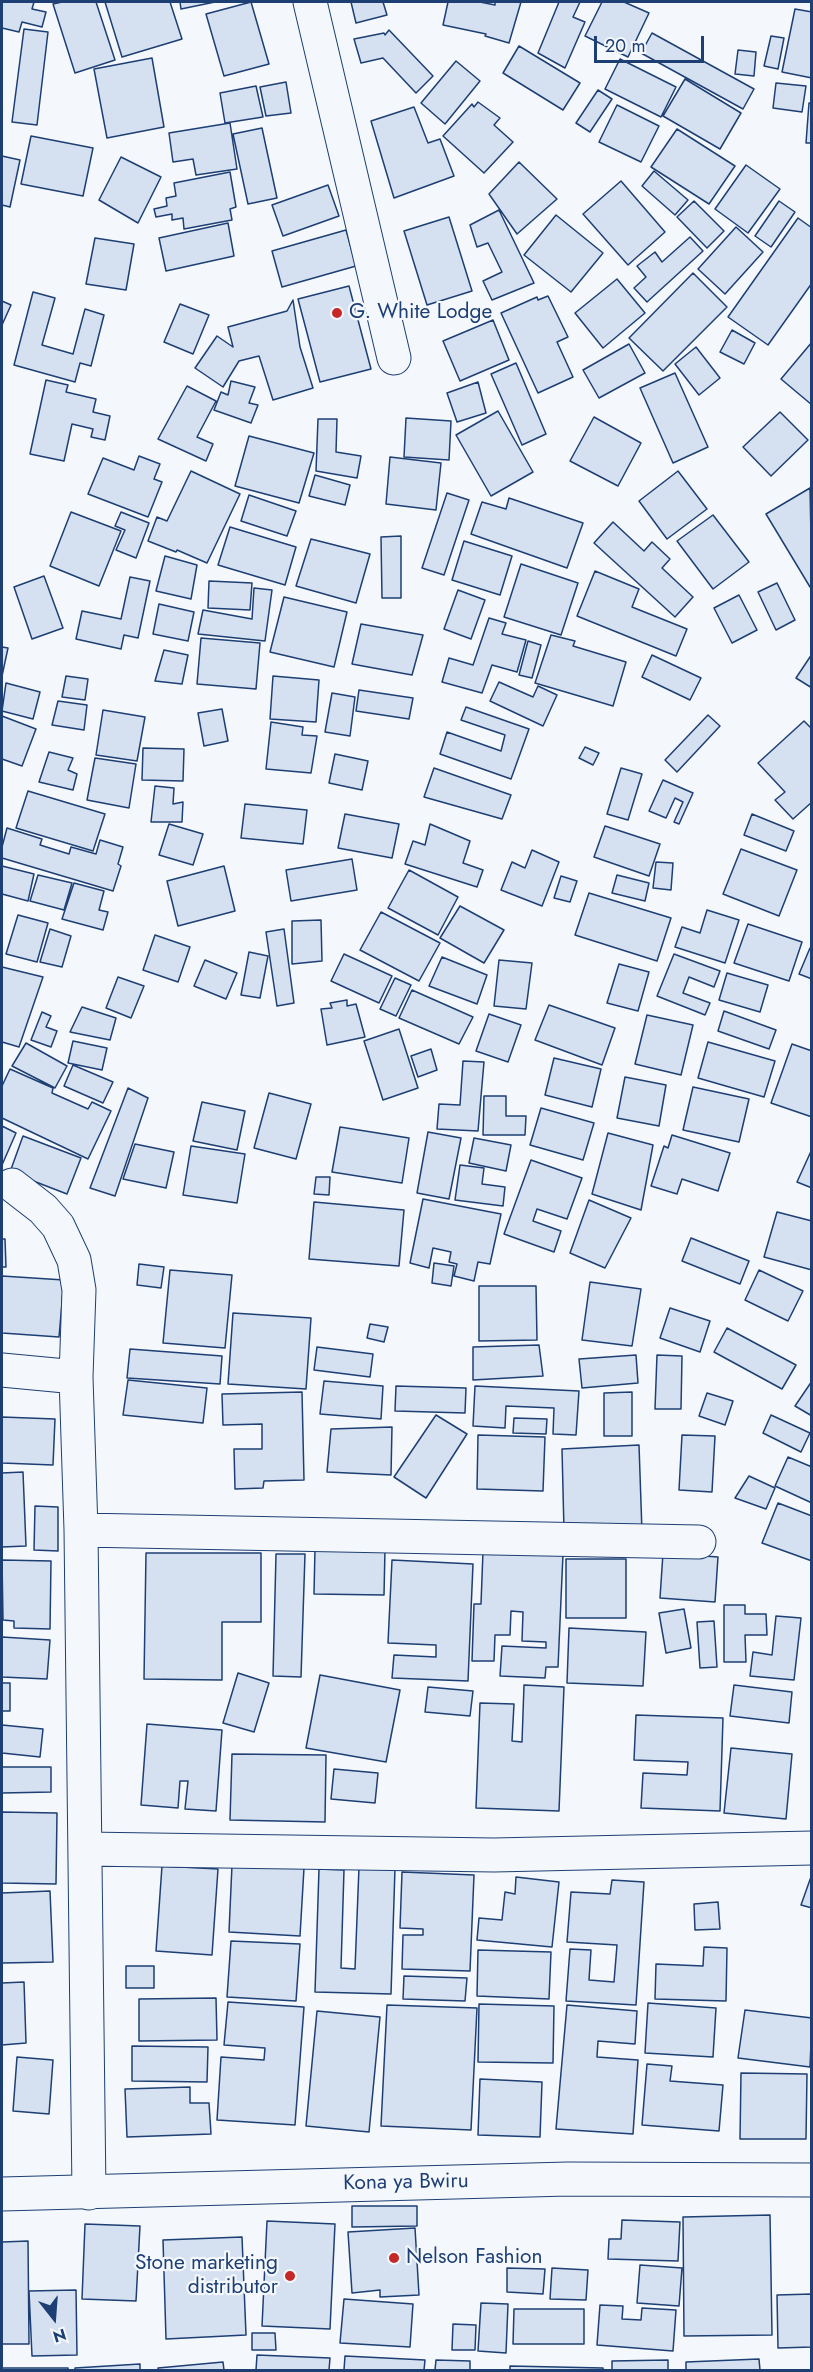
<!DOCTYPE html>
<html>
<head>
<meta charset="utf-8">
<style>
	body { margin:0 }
	#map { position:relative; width:813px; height:2372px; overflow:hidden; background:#f4f7fb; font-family:Jost,sans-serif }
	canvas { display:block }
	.frame { position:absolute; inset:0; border:3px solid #1d3f73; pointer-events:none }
	.north { position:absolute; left:24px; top:2288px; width:60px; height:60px; -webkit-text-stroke:4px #f4f7fb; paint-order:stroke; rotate:163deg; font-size:16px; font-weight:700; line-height:24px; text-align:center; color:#1d3f73 }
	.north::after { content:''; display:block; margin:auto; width:21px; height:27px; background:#1d3f73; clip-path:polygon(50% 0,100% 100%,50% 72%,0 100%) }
	.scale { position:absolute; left:594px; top:36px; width:110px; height:27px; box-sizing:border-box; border:3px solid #1d3f73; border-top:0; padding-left:8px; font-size:18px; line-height:21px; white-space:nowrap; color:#1d3f73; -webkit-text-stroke:4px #f4f7fb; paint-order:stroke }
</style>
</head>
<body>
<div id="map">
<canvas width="813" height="2372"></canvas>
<div class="frame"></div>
<div class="north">N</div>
<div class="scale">20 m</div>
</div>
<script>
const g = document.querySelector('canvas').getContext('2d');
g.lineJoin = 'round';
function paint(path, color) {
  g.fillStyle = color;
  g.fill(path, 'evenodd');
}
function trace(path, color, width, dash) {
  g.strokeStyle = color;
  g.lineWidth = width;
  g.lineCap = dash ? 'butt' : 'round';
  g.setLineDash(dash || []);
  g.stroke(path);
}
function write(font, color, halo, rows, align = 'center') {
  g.font = font + ' Jost,sans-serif';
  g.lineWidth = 4.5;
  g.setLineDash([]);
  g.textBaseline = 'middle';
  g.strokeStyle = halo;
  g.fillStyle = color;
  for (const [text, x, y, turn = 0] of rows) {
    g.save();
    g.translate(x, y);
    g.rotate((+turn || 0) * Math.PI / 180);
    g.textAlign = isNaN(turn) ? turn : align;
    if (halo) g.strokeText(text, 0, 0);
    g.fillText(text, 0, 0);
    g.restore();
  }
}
const building = new Path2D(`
	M2,2h32l-2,7 14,3 -4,15 -20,-5 -3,10 -17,-4z
	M62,2h34l19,58 -40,13 -22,-69z
	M105,2h65l12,37 -60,18z
	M180,2h35l-34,7z
	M251,2l18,62 -45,12 -18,-62z
	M351,2h32l4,13 -31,8z
	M448,2h32l15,3v-3h26l-12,41 -24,-7 1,-2 -43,-9z
	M559,2h21l-7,15 12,5 -20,46 -27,-15z
	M602,2h22l25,11 -21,44 -43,-21z
	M795,9l17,3v66l-30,-6z
	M24,29l24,3 -11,93 -25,-3z
	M389,30l44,46 -17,17 -33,-35 -22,5 -7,-24 30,-6 1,2z
	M652,33l102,56 -11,20 -102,-56z
	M771,36l13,2 -6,31 -14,-3z
	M519,46l61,37 -17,27 -60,-37z
	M738,50l18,2 -2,24 -19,-2z
	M152,58l12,69 -57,11 -13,-69z
	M620,59l56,28 -15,30 -56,-28z
	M456,61l24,20 -35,43 -24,-21z
	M685,79l56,34 -21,36 -57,-33z
	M286,82l5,31 -25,3 -6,-29z
	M776,83l30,3 -4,26 -29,-4z
	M256,86l7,31 -38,6 -5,-30z
	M598,90l14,9 -22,33 -14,-9z
	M478,102l22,16 -6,7 19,17 -29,31 -41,-37 29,-32 2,3z
	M809,103h3v40h-6z
	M617,105l42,21 -18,36 -42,-20z
	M414,107l14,36 12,-4 14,37 -60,22 -23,-77z
	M230,123l7,46 -41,6 -3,-16 -20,3 -4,-29z
	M262,128l15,70 -29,6 -15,-70z
	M677,129l58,37 -26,38 -58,-37z
	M31,136l62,12 -10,48 -62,-12z
	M2,156l18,4 -10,47 -8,-2z
	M121,157l40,20 -23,46 -39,-23z
	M519,162l38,37 -40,35 -28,-40z
	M746,165l34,24 -32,44 -33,-24z
	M654,171l34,29 -13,15 -33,-29z
	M230,172l6,35 -6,2 2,11 -48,9 -1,-11 -11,2v-6l-16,3 -2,-8 13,-3 -1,-8 10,-2 -2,-13z
	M621,181l44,51 -37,33 -45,-51z
	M328,185l11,31 -56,20 -11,-31z
	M694,201l30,30 -17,17 -30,-31z
	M779,201l16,11 -24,35 -16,-11z
	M499,210l35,73 -42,17 -9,-19 19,-9 -14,-29 -11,4 -7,-22z
	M556,215l47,38 -32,39 -47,-37z
	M449,217l23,74 -45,14 -23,-74z
	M798,218l14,10v55l-44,62 -40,-28z
	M228,223l6,33 -68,15 -7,-33z
	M736,227l27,25 -38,42 -27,-25z
	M346,230l10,36 -74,21 -10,-36z
	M690,237l13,14 -56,51 -13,-14 12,-11 -9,-11 18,-14 7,10z
	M95,238l39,6 -8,46 -40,-6z
	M693,273l34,34 -64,64 -34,-33z
	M617,279l28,34 -42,35 -28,-35z
	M349,286l22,83 -51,13 -22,-83z
	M33,292l22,6 -13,47 31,9 12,-45 19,6 -13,51 -11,-3 -5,19 -61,-17z
	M548,296l20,41 -11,5 16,35 -35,16 -37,-80 36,-16 1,3z
	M293,300l7,47 13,41 -40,12 -14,-44 -20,5 -16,26 -28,-19 22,-32 16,11 -5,-20 59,-16z
	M2,301l9,4 -9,20z
	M180,304l29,11 -16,39 -29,-12z
	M493,320l16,40 -49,21 -17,-40z
	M732,330l23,13 -11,21 -24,-12z
	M812,342v63l-31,-26z
	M629,344l16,29 -46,25 -16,-28z
	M696,347l24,31 -21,17 -24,-31z
	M516,363l30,71 -24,11 -31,-71z
	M675,373l33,74 -35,16 -33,-75z
	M46,380l22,5 -2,7 30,7 -3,13 17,4 -5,24 -14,-3 2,-8 -21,-5 -8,37 -34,-7z
	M231,381l24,6 -6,16 9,2 -7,18 -37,-13 7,-18 7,3z
	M478,382l8,31 -29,9 -10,-29z
	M187,386l29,15 -19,36 16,7 -7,17 -48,-22z
	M498,411l35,61 -42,24 -35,-61z
	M780,412l28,28 -37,36 -28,-29z
	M594,417l47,26 -23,43 -48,-25z
	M406,418l45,3 -2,39 -45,-3z
	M318,419h19l-1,33 25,4 -4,22 -41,-7z
	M249,436l65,17 -15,50 -64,-17z
	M139,456l21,8 -6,15 8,3 -14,35 -60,-23 15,-36 31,12z
	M390,457l51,6 -5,47 -50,-6z
	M191,471l49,23 -33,69 -30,-13 -1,2 -28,-11 9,-24 10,4z
	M678,471l29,38 -40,30 -28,-38z
	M315,475l35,10 -5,20 -36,-9z
	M810,488l2,98 -2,1 -44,-73z
	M447,493l22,7 -25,75 -22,-7z
	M249,495l47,16 -9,25 -46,-15z
	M509,498l74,25 -16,45 -96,-34 11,-32 24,7z
	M71,512l50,19 -22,55 -49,-20z
	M121,512l28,11 -13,35 -20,-8 9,-20 -10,-4z
	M713,515l36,47 -36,27 -36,-48z
	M613,522l31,29 8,-9 18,17 -8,9 31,29 -18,20 -81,-74z
	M230,527l66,20 -11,38 -67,-20z
	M401,536v62h-19l-1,-61z
	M311,539l59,15 -14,49 -60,-17z
	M464,541l48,15 -12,39 -48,-15z
	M165,556l32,9 -6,34 -35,-8z
	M521,564l57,19 -17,52 -57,-18z
	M595,571l44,18 -7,18 55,22 -11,27 -99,-40z
	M44,576l19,52 -31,11 -18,-52z
	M130,577l20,4 -12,57 -14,-3 -3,14 -45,-10 6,-28 39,8z
	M209,581l43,2 -2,27 -42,-2z
	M777,583l18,37 -19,10 -18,-38z
	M254,588l18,2 -7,51 -67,-7 5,-24 49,9z
	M458,590l27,10 -14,39 -27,-10z
	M739,595l18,35 -25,13 -18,-35z
	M284,597l63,15 -13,55 -64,-15z
	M159,604l35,8 -6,29 -35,-7z
	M489,618l17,5 -4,11 24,6 -9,32 -25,-7 -10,28 -40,-11 7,-24 24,7z
	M361,624l62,11 -11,40 -60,-11z
	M551,635l24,6 -2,5 53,16 -13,44 -78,-23z
	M201,638l59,5 -4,46 -59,-5z
	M528,641l13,4 -9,33 -13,-3z
	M2,647l6,1 -6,28z
	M164,650l24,5 -6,29 -27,-3z
	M812,654v34l-16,-10z
	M652,655l49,23 -11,22 -48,-23z
	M66,676l22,3 -3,21 -23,-3z
	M273,676l46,4 -3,42 -46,-3z
	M499,682l34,15 5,-11 19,9 -14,31 -53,-25z
	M6,683l34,9 -7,27 -31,-8z
	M359,690l54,8 -4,21 -53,-8z
	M332,693l23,4 -5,39 -25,-4z
	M58,701l29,4 -3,25 -32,-5z
	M466,707l63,22 -18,50 -71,-25 7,-22 54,19 4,-16 -44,-15z
	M222,709l6,32 -24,5 -6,-33z
	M103,710l42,7 -8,44 -41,-6z
	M708,715l12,11 -43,46 -12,-12z
	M2,716l34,13 -14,37 -20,-7z
	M804,721l8,8v73l-19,17 -18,-19 10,-8 -27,-29z
	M271,722l32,5 -1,8 15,1 -6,37 -45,-4z
	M585,747l14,6 -6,12 -14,-7z
	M143,748l41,1 -1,32 -41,-1z
	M49,752l24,6 -5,12 9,4 -4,16 -34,-8z
	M335,754l33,7 -6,29 -33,-7z
	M95,758l41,6 -7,44 -42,-8z
	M434,768l77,27 -9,24 -78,-22z
	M621,768l21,6 -14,46 -21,-6z
	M663,780l30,13 -14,31 -5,-2 9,-20 -8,-4 -9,20 -17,-7z
	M155,786l19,2 -1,16 10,-2 -1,20h-31z
	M28,791l77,23 -12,37 -77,-23z
	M245,804l62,6 -4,34 -62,-6z
	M345,814l54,10 -7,34 -54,-10z
	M752,814l42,17 -8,20 -42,-16z
	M169,824l34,10 -10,31 -34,-10z
	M430,824l40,17 -7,22 20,7 -6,17 -72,-23 8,-23 12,4z
	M605,826l55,18 -11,32 -55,-19z
	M7,828l35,11 -2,6 29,9 2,-7 25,7 4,-14 23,7 -5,17 3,2 -8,25 -111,-33v-11z
	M741,849l56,21 -18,46 -56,-22z
	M532,850l27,12 -17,44 -41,-16 11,-28 13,6z
	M352,859l5,31 -66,11 -5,-31z
	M656,862l17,1 -2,27 -18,-2z
	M2,866l32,8 -6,27 -26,-7z
	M224,866l11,45 -57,15 -11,-45z
	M409,870l49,27 -20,38 -50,-27z
	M38,875l34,8 -8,27 -34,-9z
	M617,875l32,8 -4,18 -33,-8z
	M561,876l16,5 -7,21 -16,-4z
	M74,883l30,8 -5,19 9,2 -5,18 -41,-11z
	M589,893l82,25 -14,43 -82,-26z
	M460,906l44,24 -20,33 -44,-25z
	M707,910l32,10 -14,43 -50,-16 7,-20 18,6z
	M381,912l59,31 -21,38 -59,-31z
	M18,915l30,8 -11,39 -31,-8z
	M321,920l1,41 -30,3v-43z
	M748,924l54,18 -13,39 -55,-18z
	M50,929l21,7 -9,31 -22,-5z
	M284,929l10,74 -17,3 -11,-74z
	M155,935l35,12 -12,35 -35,-12z
	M810,948h2v31l-13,-5z
	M249,952l19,4 -8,42 -19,-3z
	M344,954l48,22 -13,27 -48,-22z
	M674,954l46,17 -6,16 -25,-10 -6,16 27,10 -5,12 -48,-19z
	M442,957l45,18 -10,29 -48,-18z
	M205,960l32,13 -11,26 -32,-13z
	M499,960l33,3 -6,46 -32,-3z
	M619,964l30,8 -11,39 -31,-8z
	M2,967l41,10 -24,70 -17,-5z
	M727,973l41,12 -8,27 -41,-12z
	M118,977l26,9 -13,32 -25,-10z
	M395,978l16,7 -15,31 -16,-7z
	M412,990l61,27 -14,27 -60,-26z
	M347,1000v6l9,-2 9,33 -38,8 -6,-36 11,-1 -2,-5z
	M549,1005l66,23 -13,37 -67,-25z
	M82,1007l34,11 -6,22 -40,-8z
	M724,1011l52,19 -7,19 -51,-18z
	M42,1012l9,4 -5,11 11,4 -6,16 -20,-7z
	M489,1014l32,11 -13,37 -32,-11z
	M647,1015l46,10 -12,50 -46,-11z
	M399,1029l19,59 -35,12 -19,-59z
	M73,1041l34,7 -5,22 -34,-7z
	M708,1042l67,19 -11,36 -66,-19z
	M26,1043l41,23 -12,22 -43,-22z
	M792,1044l20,7v66l-41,-14z
	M431,1049l6,21 -19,7 -7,-21z
	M554,1058l47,11 -9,38 -47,-12z
	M463,1061l21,1 -6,69 -41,-2 2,-25 21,1z
	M73,1065l40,17 -10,21 -39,-17z
	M10,1069l43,19 -1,5 36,16 4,-7 19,9 -23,48 -86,-41v-32z
	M625,1077l41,8 -7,41 -42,-8z
	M693,1087l56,12 -10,43 -56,-12z
	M128,1088l20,10 -33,98 -25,-8z
	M269,1093l42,11 -15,55 -42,-11z
	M484,1096h22v20h20l-1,19h-42z
	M202,1102l43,9 -8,39 -44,-9z
	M541,1108l53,15 -11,37 -53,-15z
	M2,1126l14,7 -14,32z
	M340,1127l69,11 -7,45 -70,-11z
	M428,1132l33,6 -12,61 -32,-6z
	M608,1133l45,12 -12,65 -49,-16z
	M672,1135l58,18 -12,38 -36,-12 -5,15 -26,-8 13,-40 4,2z
	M23,1136l58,22 -14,36 -57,-22z
	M474,1138l37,7 -5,26 -37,-8z
	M135,1144l39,8 -8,36 -43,-9z
	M191,1146l54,8 -8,49 -54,-8z
	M812,1149v39l-15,-6z
	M531,1160l51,18 -15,41 -30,-10 -4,12 28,10 -7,21 -50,-18z
	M460,1165l24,3 -2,16 23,3 -2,19 -48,-6z
	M316,1177h14l-1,18 -15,-1z
	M423,1199l78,15 -11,50 -12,-2 -4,19 -20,-5 3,-12 -8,-2 2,-10 -18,-4 -4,20 -19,-5z
	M589,1200l42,18 -26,50 -35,-15z
	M314,1202l90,8 -5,56 -90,-7z
	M777,1212l35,9v49l-48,-13z
	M691,1238l58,23 -9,23 -58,-23z
	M2,1239h3l1,28h-4z
	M434,1263l20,3 -3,20 -19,-3z
	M139,1264l25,3 -3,21 -24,-3z
	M170,1270l62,5 -7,73 -62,-5z
	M759,1270l44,21 -15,30 -43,-21z
	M2,1276l62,4 -5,57 -57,-4z
	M590,1282l51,7 -9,57 -50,-6z
	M479,1286h57l1,54 -58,1z
	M670,1308l40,13 -10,31 -40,-14z
	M233,1313l78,5 -5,71 -78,-5z
	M370,1324l18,3 -4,15 -17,-4z
	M727,1328l69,37 -14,24 -68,-37z
	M539,1345l4,31 -70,4v-33z
	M317,1347l56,7 -3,23 -56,-7z
	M130,1349l92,7 -2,28 -93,-6z
	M636,1355l2,28 -56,5 -3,-29z
	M657,1355l25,1 -1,53h-26z
	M128,1380l79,8 -4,35 -80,-8z
	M324,1381l59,5 -2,33 -61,-5z
	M812,1381v35l-17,-10z
	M396,1386l70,2 -1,25 -70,-2z
	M475,1386l104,5 -3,44 -23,-1 1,-26 -48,-2 -1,22 -32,-2z
	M302,1392l2,88 -40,1 -1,7 -28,1 -1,-40h28v-25l-39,1 -1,-31z
	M632,1392v44h-28v-43z
	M707,1393l26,8 -8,24 -26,-9z
	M436,1415l31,19 -41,64 -32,-21z
	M771,1415l39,18 -9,19 -38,-19z
	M2,1417l53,2 -2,46 -51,-2z
	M514,1418l33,1 -1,15 -33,-1z
	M392,1427l-1,48 -64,-3 4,-43z
	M478,1435l67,2 -2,54 -66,-2z
	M682,1435l33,1 -3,56 -33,-2z
	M639,1445l3,87 -78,-1 -2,-82z
	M788,1457l24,10v36l-37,-17z
	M23,1472l3,74 -24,1v-74z
	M749,1476l26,12 -9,21 -31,-11z
	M778,1503l34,13v45l-50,-18z
	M35,1506l23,1v44l-24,-1z
	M315,1548l70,1 -1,46 -70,-1z
	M483,1551l80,3 -5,113h-12l-1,11 -45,-2 2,-30 44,2v-6l-24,-1 1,-29 -12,-1 -1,24h-15l-1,26h-22l2,-57h7z
	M146,1553h115v69h-39v58l-78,-1z
	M663,1553l55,4 -3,45 -55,-4z
	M276,1554h29l-4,123 -28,-1z
	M566,1559h60v59h-60z
	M2,1560l49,1 -1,68 -36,-1v-7l-11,-1z
	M392,1560l81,4 -5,117 -76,-3 2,-23 42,2v-12l-48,-2z
	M724,1605h21v9h21l1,21h-22l1,27h-22z
	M684,1609l7,39 -25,5 -7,-40z
	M776,1616l25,2 -7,62 -44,-4 3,-24 19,3z
	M714,1621l3,46 -17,1 -3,-46z
	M569,1628l77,4 -3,54 -76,-3z
	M2,1637l48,3 -3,39 -45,-2z
	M238,1673l31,10 -15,49 -31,-9z
	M320,1675l80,15 -14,72 -80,-14z
	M2,1683h8v28h-8z
	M524,1685l40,2 -5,124 -83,-3 4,-105 34,1 -2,37 10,1z
	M734,1685l58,7 -3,31 -59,-7z
	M428,1687l45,4 -3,25 -45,-4z
	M636,1715l87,3 -3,93 -79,-3 2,-35 44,2 1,-13 -54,-2z
	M147,1724l75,6 -6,81 -31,-2 3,-28h-8l-2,27 -37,-3z
	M2,1725l41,4 -3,28 -38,-4z
	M731,1748l61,6 -6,65 -62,-6z
	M232,1754l94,1 -1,67 -95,-2z
	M2,1767h49v25l-49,1z
	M334,1769l44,4 -3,30 -44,-4z
	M2,1812l55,1 -1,71 -54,-1z
	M232,1865l72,3 -4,68 -71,-4z
	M162,1866l56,3 -6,86 -56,-4z
	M359,1867l36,1 -4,126 -76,-2 4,-123 25,1 -3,98 14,1z
	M402,1872l72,3 -4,96 -68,-2 1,-34h20v-6l-23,-1z
	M812,1874v34l-11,-3z
	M516,1877l43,5 -7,65 -75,-7 2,-22 23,2 3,-28 10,2z
	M612,1880l32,2 -8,123 -70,-4 4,-52 21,1 -2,30 25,2 3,-37 -50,-3 4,-50 39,2z
	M50,1891l3,71 -51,1v-70z
	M718,1902l2,27 -25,1 -1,-26z
	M231,1941l69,3 -4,57 -69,-4z
	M704,1947l23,1 -1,53 -71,-2 1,-35 47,2z
	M478,1950l73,2 -2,47 -72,-3z
	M126,1966h28v22h-28z
	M404,1976l63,2 -2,23 -62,-2z
	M24,1982l2,61 -24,2v-62z
	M216,1998l1,42 -78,1v-42z
	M228,2002l76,5 -9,118 -78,-5 4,-63 43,3 1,-12 -41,-3z
	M648,2003l68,5 -3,49 -68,-4z
	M479,2004l75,2 -1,57 -75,-1z
	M387,2005l90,3 -6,122 -90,-4z
	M567,2005l70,6 -2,33 -37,-3 -1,16 41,3 -5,74 -77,-5z
	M745,2010l67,8 -2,49 -72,-9z
	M317,2011l63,6 -11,115 -63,-6z
	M132,2046l76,1 -1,35 -75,-1z
	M17,2057l36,3 -4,54 -36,-3z
	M647,2064l25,2 -2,15 53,4 -4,46 -77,-6z
	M741,2073l66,1 -1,65h-66z
	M480,2079l62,3 -2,55 -62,-2z
	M190,2087v16h19l2,31 -84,3 -2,-48z
	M352,2206h65v20l-65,1z
	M770,2215l2,120 -88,1 -1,-119z
	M622,2220l58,2 -2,39 -70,-2 1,-20h12z
	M267,2221l68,3 -5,105 -68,-3z
	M85,2224l55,2 -4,75 -54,-2z
	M415,2228l4,67 -39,2v-7l-28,3 -4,-61z
	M242,2237l4,98 -80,4 -3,-99z
	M28,2241l1,103h-27v-102z
	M640,2265l42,3 -3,38 -42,-3z
	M507,2268l38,1 -2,25 -36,-2z
	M552,2268l36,2 -2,30 -36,-1z
	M76,2290l1,65 -45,1 -3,-65z
	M812,2294v53l-34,1 -1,-53z
	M344,2299l69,5 -3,43 -70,-4z
	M481,2303l27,1 -2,49 -28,-2z
	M600,2305l23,1 -1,13 19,1 1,-12 34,2 -3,41 -76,-6z
	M514,2309h70v35h-71z
	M453,2324l23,1 -1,25h-23z
	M252,2333h23l1,17h-24z
	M257,2355l73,3 -1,12h-73z
	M345,2356l80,4 -1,10h-80z
	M759,2359l1,11h-74v-8z
	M436,2360l34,1v9h-35z
	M668,2360v10h-56v-9z
	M223,2362l1,8h-66v-2z
	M140,2364v6h-65v-2z
	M510,2366l93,2v2h-93z
	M2,2368h66v2h-66z`);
const minor = new Path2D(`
	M310,2l84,356
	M12,1185l31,24 15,17 16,34 5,30 -3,87 5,153 8,663
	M2,1370l74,7
	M81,1530l618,12
	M85,1849l409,6 318,-7`);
const tertiary = new Path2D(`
	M2,2194l566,-15 244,1`);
const markers = [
	[337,313,6,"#c62828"],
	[394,2258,6,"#c62828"],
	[290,2276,6,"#c62828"]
];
const poiNames = [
	["G. White Lodge",349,313],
	["Nelson Fashion",406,2258],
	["Stone marketing",278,2264,"right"],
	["distributor",278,2288,"right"]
];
const streetNames = [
	["Kona ya Bwiru",406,2183,-1]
];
paint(building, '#d5e0f0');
trace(building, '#1d3f73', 1.5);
trace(minor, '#1d3f73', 35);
trace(tertiary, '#1d3f73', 35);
trace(minor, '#f4f7fb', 33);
trace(tertiary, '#f4f7fb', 33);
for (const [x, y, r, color] of markers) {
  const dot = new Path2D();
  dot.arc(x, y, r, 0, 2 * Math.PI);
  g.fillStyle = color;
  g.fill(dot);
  trace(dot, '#f4f7fb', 2);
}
write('21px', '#1d3f73', '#f4f7fb', poiNames, 'left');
write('21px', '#1d3f73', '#f4f7fb', streetNames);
</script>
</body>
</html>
